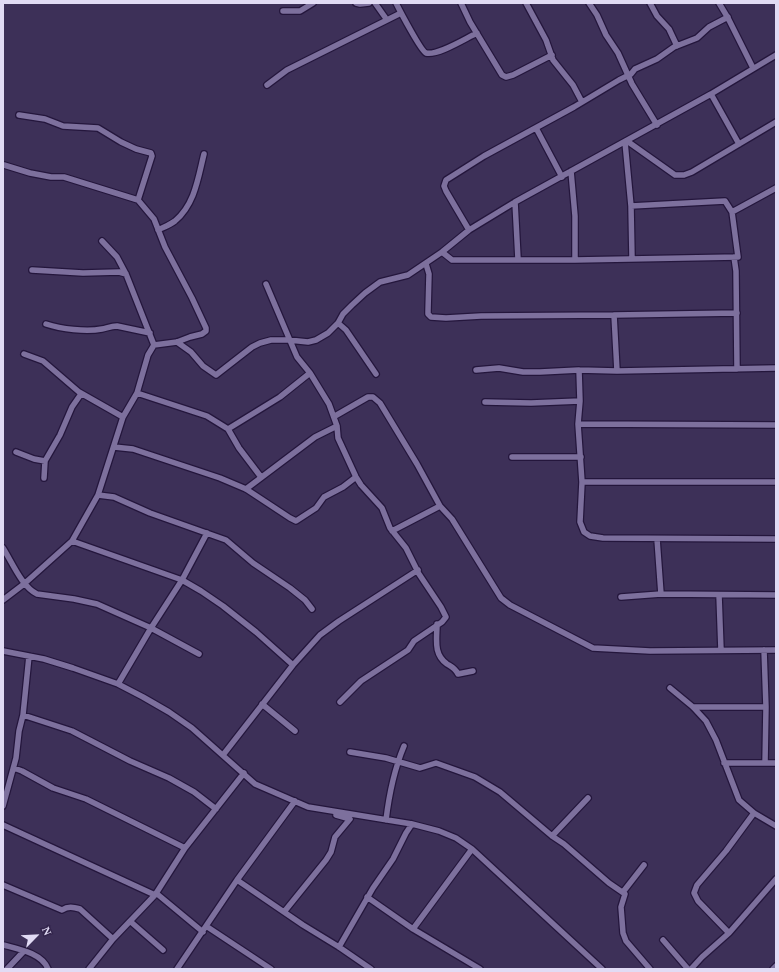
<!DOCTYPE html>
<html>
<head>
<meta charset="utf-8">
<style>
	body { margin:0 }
	#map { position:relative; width:779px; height:972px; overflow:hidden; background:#3d3058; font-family:Georgia,serif }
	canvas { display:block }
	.frame { position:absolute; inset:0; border:4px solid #e1dbf4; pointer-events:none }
	.north { position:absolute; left:16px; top:916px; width:40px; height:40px; -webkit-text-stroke:3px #33254c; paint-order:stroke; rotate:66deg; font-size:11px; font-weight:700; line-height:16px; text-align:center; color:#e1dbf4 }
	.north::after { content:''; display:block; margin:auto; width:14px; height:18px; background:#e1dbf4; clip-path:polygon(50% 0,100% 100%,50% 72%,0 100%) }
</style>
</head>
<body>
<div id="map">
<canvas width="779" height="972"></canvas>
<div class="frame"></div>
<div class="north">N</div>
</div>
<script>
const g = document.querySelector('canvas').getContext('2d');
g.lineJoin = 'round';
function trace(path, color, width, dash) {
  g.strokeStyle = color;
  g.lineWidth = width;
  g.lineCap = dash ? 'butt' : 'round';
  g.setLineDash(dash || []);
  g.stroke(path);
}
const minor = new Path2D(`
	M356,3l4,1 9,-1
	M375,3l12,17
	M396,3c4,8 25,48 30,50 12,3 40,-15 51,-20
	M461,3l9,19 32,53 4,2 7,-2 39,-20
	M526,3l20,37 7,20 20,25 9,17
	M589,3l8,12 9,20 12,18 14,31 25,41
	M650,3l7,13 12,13 8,17
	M719,3l9,15 25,50
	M283,11h17l13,-8
	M267,85l20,-15 114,-57
	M711,94l28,50
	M19,115l26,4 18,7 35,2 23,14 15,7 15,4 1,3 -14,44
	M536,128l26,49
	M627,141l48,34h9l8,-3 84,-50
	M625,142l6,64 1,52
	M4,165l26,8 21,4h13l74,23 16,19 11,28 27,51 14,30v3l-4,3 -12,3 -13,5 -23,3
	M571,171l4,45v44
	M515,202l3,57
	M732,212l44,-24
	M158,230c6,-3 12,-5 17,-9 20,-17 23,-43 29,-67
	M469,230l-23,-39 -2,-5 2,-6 38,-24 90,-49 45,-27 12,-6 4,-5 22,-10 17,-12 23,-9 12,-11 19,-10
	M102,241l15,16 9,17 28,71
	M442,252l10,8h123l163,-3 -6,-45 -7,-11 -94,5
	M734,257l2,14 1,98
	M426,264l3,10 -1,37v3l3,3 15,1 35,-2 133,-1
	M32,270l51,3 36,-1 7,2
	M266,284l31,73 13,16 19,31 8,22 1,12 18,39 5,8 21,23 8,20 16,20 13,26 22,33 5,10 -4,5 -28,19 -6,9 -47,31 -21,21
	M338,323l8,7 30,44
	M46,324c15,5 40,8 56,5 5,-1 9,-3 15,-3l33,7
	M177,342l14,10 12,14 13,9 36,-28 8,-4 11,-3h18l19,2 8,-2 12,-7 10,-10 5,-9 9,-9 13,-12 15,-11 28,-7 34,-23 27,-22 46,-28 196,-108 65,-39
	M24,354l19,7 36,31 44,25
	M476,370l23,-2 24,4h17l39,-2 38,1 159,-3
	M579,370l1,31 -2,23 4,58 -2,40 4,10 6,4 13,2 173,1
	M617,371l-3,-56 123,-2
	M137,393l70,23 21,13 52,-32 30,-24
	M485,402l46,1 49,-2
	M335,416l33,-19h5l7,6 37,61 23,42 12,13 49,79 9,7 83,43 57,3 126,-1
	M578,424l198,1
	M228,429l11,19 22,29
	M114,447l19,2 87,29 26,11 44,29 6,3 20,-13 8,-11 19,-10 13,-10
	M16,452l18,7 11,2
	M512,457h69
	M44,478l1,-17 15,-26 12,-28 9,-13
	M582,482h194
	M246,489l69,-52 22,-11
	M98,495l16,2 36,16 76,27 27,23 37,25 15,12 7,9
	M392,531l48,-25
	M657,539l4,55
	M72,541l110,39 19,11 22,15 33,26 37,33
	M3,548c9,14 19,39 34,46l37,5 23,5 54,24 48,26
	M719,595l2,55
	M621,597l40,-3 115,1
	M3,600l21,-16 48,-43 26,-46 25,-78 14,-24 11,-38 6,-10
	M437,624c0,15 -4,30 10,40 5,3 8,4 11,10l15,-3
	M764,650l2,57 -1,56
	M3,651l41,8 29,9 45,16 25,13 26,15 23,16 63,56 53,23 104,17 27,7 17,7 16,11 130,120
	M118,684l33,-56 31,-48 25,-47
	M670,688l23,19 13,14 10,19 23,60 15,13 22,13
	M262,704l33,27
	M693,707h73
	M23,715l49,16 58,30 39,17 25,14 22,17
	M350,752l36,6 34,10 16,-5 39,14 25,15 52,44 12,8 45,39 16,11 -4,13 2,26 3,8 24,28
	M223,755l70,-90 27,-30 19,-14 79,-51
	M724,763h52
	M14,768l8,3 31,17 33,11 99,49
	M3,806l13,-48 3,-27 4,-16 6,-59
	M386,820c3,-25 8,-50 18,-74
	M3,825l152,70
	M552,836l36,-38
	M237,880l66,45 36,22 32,22
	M3,885l59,25c6,-4 11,-3 18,-1l33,30
	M623,892l21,-27
	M156,893l47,39
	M367,897l46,32 67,40
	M284,912l42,-52 5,-8 4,-15 15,-18 -14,-4
	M131,922l32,28
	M206,926l65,43
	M413,929l59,-80
	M729,933l-31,-32 -4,-8 3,-8 29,-34 28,-38
	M663,940l25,29
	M3,945c15,4 39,8 45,24
	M339,947l34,-59 20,-29 13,-26 6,-9
	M7,969l17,-18
	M89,969l24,-30 42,-44 30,-47 59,-75
	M177,969l60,-89 58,-79
	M691,969l11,-12 27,-24 47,-54
	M773,969l3,-3`);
trace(minor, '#24163c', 8);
trace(minor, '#7d709d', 5.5);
</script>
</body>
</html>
